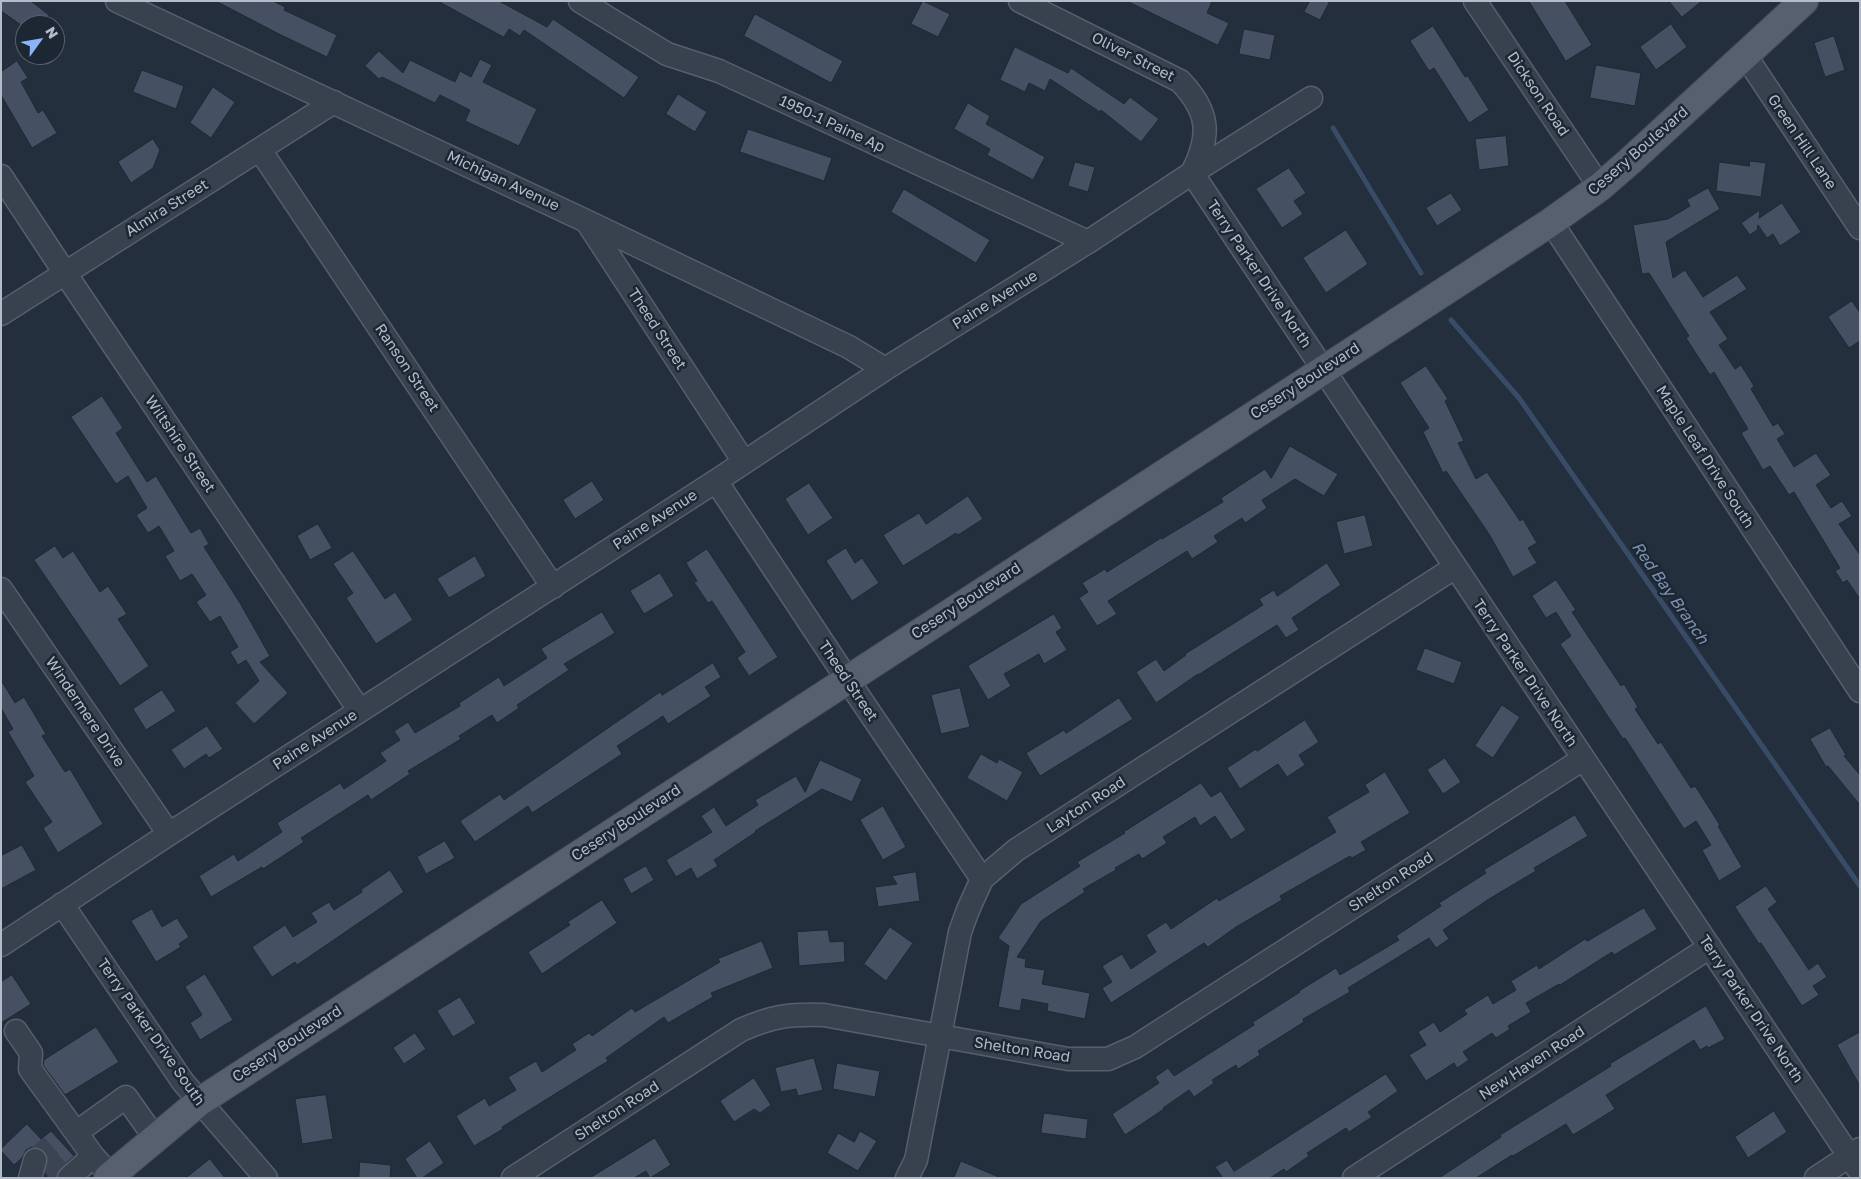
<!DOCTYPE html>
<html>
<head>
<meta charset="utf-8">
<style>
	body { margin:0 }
	#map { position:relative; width:1861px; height:1179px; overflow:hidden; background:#242f3e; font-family:"Golos Text",sans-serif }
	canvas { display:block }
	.frame { position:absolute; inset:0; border:2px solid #b4bcc9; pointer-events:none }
	.north { position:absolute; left:15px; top:15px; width:50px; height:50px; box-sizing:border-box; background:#1d2633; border:1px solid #59626f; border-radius:50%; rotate:58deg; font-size:14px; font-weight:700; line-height:20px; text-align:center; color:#b4bcc9 }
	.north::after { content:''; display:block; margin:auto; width:18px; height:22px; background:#8ab4f8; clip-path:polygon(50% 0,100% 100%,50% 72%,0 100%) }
</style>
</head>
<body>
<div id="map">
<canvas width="1861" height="1179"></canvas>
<div class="frame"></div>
<div class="north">N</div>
</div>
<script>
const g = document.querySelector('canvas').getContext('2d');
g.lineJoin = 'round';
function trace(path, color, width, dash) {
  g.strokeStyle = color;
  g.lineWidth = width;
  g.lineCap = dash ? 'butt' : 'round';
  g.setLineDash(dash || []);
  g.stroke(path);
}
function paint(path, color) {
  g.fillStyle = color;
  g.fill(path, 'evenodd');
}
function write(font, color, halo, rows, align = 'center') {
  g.font = font + ' "Golos Text",sans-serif';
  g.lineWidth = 5;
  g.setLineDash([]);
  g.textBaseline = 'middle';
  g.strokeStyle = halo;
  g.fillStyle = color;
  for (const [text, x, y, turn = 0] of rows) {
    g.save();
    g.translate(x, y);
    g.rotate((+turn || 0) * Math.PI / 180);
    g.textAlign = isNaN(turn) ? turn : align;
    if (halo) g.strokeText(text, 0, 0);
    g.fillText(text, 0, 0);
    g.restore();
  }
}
const stream = new Path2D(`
	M1333,128l88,145
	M1451,320l68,78 341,488`);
const building = new Path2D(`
	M1,1h30l18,14 -7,10h-21l-20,-14z
	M216,1h57l12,6 -1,3 53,25 -10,22 -48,-23z
	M438,1h61l48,26 6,-8 86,58 -15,21 -100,-68 -4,6 -11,-7 -5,8z
	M923,1l27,13 -12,23 -27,-13z
	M1127,1h85l-5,12 22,10 -11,22z
	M1310,1h20l-10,19 -16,-8z
	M1529,1h36l27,44 -26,16z
	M1669,1h33l-20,16z
	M755,14l88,47 -12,22 -87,-47z
	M1671,24l16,23 -31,23 -16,-23z
	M1433,26l32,51 3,-1 21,34 -20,13 -35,-55 -5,3 -19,-30z
	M1244,29l31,6 -5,25 -31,-6z
	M1834,36l11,34 -20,7 -11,-34z
	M1015,47l53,26 3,-5 53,36 6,-7 29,22 -18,23 -40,-32 -1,2 -50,-33 -5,12 -16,-8 -4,9 -25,-12z
	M379,51l24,22 7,-13 45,22 5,-11 11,6 9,-18 12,6 -9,17 54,27 -18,37 -54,-25 5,-11 -30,-15 -5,8 -53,-26 -3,2 -14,-13z
	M17,61l11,17 -7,4 17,31 5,-3 14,23 -25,15 -31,-53v-23z
	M1596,65l45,8 -6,33 -45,-8z
	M142,70l42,16 -8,23 -43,-17z
	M213,87l22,15 -24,36 -21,-15z
	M678,94l29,18 -12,20 -29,-18z
	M968,103l22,13 -4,8 59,33 -12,23 -46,-25 3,-6 -36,-20z
	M748,129l84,29 -8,23 -84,-29z
	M1506,136l3,30 -30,4 -4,-31z
	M153,139l7,11 -7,18 -22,15 -13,-21z
	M1750,161l16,2 -5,34 -45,-6 3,-29 30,4z
	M1075,162l20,5 -7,25 -20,-6z
	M1289,168l17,25 -12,8 9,13 -21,14 -26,-39z
	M1708,188l12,21 -54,33 7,36 12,-8 18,27 34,-22 10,14 -37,23 18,27 -9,6 16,24 6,-4 13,21 -3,3 22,37 5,-3 7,11 -8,5 17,28 22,-14 15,22 -15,10 15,23 11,-7 10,15 -13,8 21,31v44l-13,-19 -4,3 -8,-12 5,-3 -46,-76 -5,3 -19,-29 -7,4 -22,-37 7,-4 -34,-57 -4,3 -24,-37 3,-2 -40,-63 -7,1 -9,-49 35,-6 22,-13 -3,-6z
	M904,189l86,51 -14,23 -85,-51z
	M1451,193l11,17 -25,16 -11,-18z
	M1782,203l19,29 -21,14 -7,-12 -6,4 -9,-13 -1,5 -7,5 -9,-12 19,-13 -1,8z
	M1346,230l22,34 -42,29 -23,-35z
	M1852,301l8,12v28l-11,7 -21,-31z
	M1426,366l22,33 -3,2 19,40 -6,2 18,36 11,-7 33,49 3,-2 14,24 -9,5 9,15 -24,14 -24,-43 -43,-63 -3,2 -20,-41 6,-4 -29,-45z
	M102,396l21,32 -7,5 31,49 9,-6 35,57 9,-5 9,16 -5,3 36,56 30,53 -10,6 28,31 -34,31 -19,-21 24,-22 -13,-21 -8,5 -8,-13 8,-5 -18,-31 -10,6 -14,-20 10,-7 -14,-21 -12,7 -15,-25 9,-5 -15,-25 -11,7 -12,-18 11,-7 -19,-32 -12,8 -45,-67z
	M1290,446l48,28 -14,22 -29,-17 -33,21 5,8 -22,15 -3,-5 -28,18 4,6 -26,17 -5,-8 -79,50 9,13 -20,12 -18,-28 9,-6 -6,-9 23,-14 2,3 54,-34 1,1 61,-37 -2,-4 44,-29 6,9z
	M592,481l12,19 -29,19 -12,-19z
	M809,483l24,35 -25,17 -23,-36z
	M968,496l15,23 -25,16 -2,-2 -53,33 -20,-31 36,-22 7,11z
	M1365,515l8,31 -29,8 -8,-32z
	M318,524l14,24 -22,12 -13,-24z
	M55,546l8,12 10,-7 27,41 8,-6 19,28 -9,5 31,47 -29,20 -86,-126z
	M846,548l9,15 7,-5 17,25 -27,18 -26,-40z
	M707,549l71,108 -29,19 -12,-18 8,-6 -33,-51 -4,2 -14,-21 3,-1 -11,-18z
	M353,551l32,48 10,-7 18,28 -37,24 -30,-46 7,-5 -20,-29z
	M475,556l11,20 -37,22 -12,-19z
	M1327,563l14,22 -49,33 7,12 -13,8 -9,-13 -79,50v-1l-42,29 -20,-31 20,-13 8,12 22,-16 -1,-1 78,-49 -4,-6 15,-9 3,6z
	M660,573l14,23 -30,18 -14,-23z
	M1556,580l20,30 -4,2 49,74 3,-2 14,23 -3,2 23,35 3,-2 30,46 4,-2 25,39 -2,1 24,41 -23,14 -17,-31 9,-5 -15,-24 -12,8 -59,-91 -2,1 -63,-95 11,-8 -15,-24 -10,6 -14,-22z
	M602,612l13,21 -51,31 5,6 -52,35 2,3 -22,15 -5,-8 -33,21 2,3 -53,32 2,3 -39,26 -3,-5 -67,43 3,4 -41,27 -1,-2 -51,30 -12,-21 35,-22 4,7 44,-29 -5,-9 63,-40 4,6 42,-28 -6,-8 20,-13 -6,-9 14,-9 7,11 45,-27 -1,-3 40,-26 5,9 43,-28 -6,-9z
	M1054,614l8,14 -6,4 11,18 -23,14 -5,-10 -35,20 7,12 -23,14 -20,-34z
	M1425,648l37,14 -8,22 -38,-14z
	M713,663l8,14 -16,10 6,9 -43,28 -5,-8 -46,30 5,8 -90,59 -4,-7 -53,36 -15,-21 40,-27 4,6 156,-108 2,3z
	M1,680l14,23 9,-6 22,37 -4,2 23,36 5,-3 33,55 -45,29 -15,-25 9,-6 -27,-40 9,-6 -26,-44 5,-3 -12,-21z
	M960,688l10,39 -29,7 -10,-39z
	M162,690l14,21 -30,19 -13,-21z
	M1119,698l14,21 -93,57 -14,-23 38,-23 2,3z
	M1502,705l18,12 -27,41 -18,-12z
	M1305,720l14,22 -20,13 6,10 -18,12 -9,-13 -38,25 -13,-21 29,-19 1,2z
	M207,726l16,23 -14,9 -3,-4 -22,15 -13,-19z
	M1830,728l16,27 -2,1 16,19v30l-32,-39 -2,1 -16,-28z
	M981,754l16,9 2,-4 24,13 -16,29 -40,-23z
	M1445,758l16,24 -18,12 -16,-24z
	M820,760l42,19 -10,23 -30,-13 -67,42 1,1 -42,28 4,6 -21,13 -6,-11 -15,9 -10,-17 46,-28 -11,-16 13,-9 12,19 32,-21 -3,-5 41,-24 9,16z
	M1385,772l25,41 -49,29 5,8 -14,8 -2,-2 -70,40 2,4 -46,27 -28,20 -4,-4 -93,60 -9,-15 10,-6 -10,-16 20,-12 9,15 25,-17 -10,-17 20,-13 5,7 46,-31 2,3 117,-69 -9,-15 42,-25 -4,-7z
	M1201,783l10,14 10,-6 25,39 -15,10 -16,-24 -15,10 -5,-9 -32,20 4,6 -25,16 -3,-5 -24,14 1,2 -33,19 2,3 -44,29 -24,36 9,2 -1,8 20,3 -3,14 48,9 -5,26 -38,-8 1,-7 -26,-5 -2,12 -22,-4 11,-61 -11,-8 23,-34 59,-38 -3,-4 48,-29 -1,-1z
	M883,806l23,41 -23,13 -23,-40z
	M1575,815l13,21 -54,32 2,3 -47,28 -46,31 6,9 -13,9 -7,-10 -81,50 2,4 -47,27 1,3 -46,29 2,4 -22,14 -2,-4 -24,15 2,3 -20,14 -5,-7 -26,18 1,1 -39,26 -13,-21 47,-31 -4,-6 13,-9 6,8 80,-51 -1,-3 47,-30 -1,-1 37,-23 4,7 59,-35 -3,-4 45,-30 -2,-3 47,-30 -2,-3z
	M445,841l10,17 -29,16 -9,-17z
	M22,845l14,25 -35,19v-33z
	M646,866l8,14 -23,14 -8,-15z
	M390,870l14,22 -107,73 -2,-3 -23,15 -20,-30 33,-22 8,12 24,-15 -6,-9 18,-11 5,8 28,-18 -1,-2z
	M916,872l4,29 -42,6 -3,-20 22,-3 -5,-8z
	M1766,886l11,16 -9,7 27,40 14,21 9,-7 9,14 -14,9 6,9 -17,11 -41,-63 -2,1 -24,-37z
	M602,900l15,23 -75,51 -14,-22 42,-27 -2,-3z
	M1644,908l13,21 -43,26 -2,-3 -52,33 -1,-1 -33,19 5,9 -23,14 2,3 -14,9 -4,-5 -29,19 6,8 -12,8 -3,-5 -28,18 -17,-26 17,-10 -8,-13 16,-10 6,10 27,-18 -3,-4 24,-15 5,9 23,-14 -5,-9 26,-16 2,4 46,-30 2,2z
	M152,909l10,18 15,-9 12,19 -10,7 2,3 -25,15 -25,-41z
	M890,927l23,16 -27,38 -22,-17z
	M828,930l2,12 14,-1 1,21 -46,4 -2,-34z
	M762,941l11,27 -62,25 2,4 -45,26 -4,-6 -58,41 2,3 -106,66 1,2 -29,17 -18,-30 29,-18 4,8 27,-16 -8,-13 28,-16 6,11 34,-22 -4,-6 17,-11 3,3 40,-28 3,4 85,-50 -2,-3z
	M205,974l28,46 -33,20 -10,-17 12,-8 -17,-28z
	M12,975l19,29 -30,19v-41z
	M460,997l16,26 -23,14 -16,-26z
	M1706,1006l19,33 -17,9 -1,-2 -7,4 -6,-10 -88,55 9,14 -42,26 -7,-11 -53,32 -1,-1 -36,23h-37l62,-41 -1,-2 111,-69 -1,-2z
	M96,1027l23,35 -54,33 -22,-30 1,-5z
	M1860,1032v54l-23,-41z
	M415,1033l11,16 -22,15 -11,-16z
	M814,1058l9,32 -25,6 -2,-7 -15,3 -6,-24z
	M837,1063l43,8 -5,26 -42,-8z
	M1386,1074l12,17 -30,21 4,5 -23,15 -3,-4 -39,25 2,3 -23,16 -2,-3 -14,9h-47l-8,-11 12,-7 7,11z
	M754,1078l17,27 -11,8 -6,-4 -20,13 -14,-21z
	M326,1095l7,44 -31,5 -7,-45z
	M1774,1111l13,21 -39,26 -13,-21z
	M1044,1113l44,6 -2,20 -45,-6z
	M27,1124l14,15 10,-8 23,25 -14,13 -4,9h-6l-5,-6 3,-16 -4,-6 -5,-2 -7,-1 -6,3 -4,8 -8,7 -13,-14v-2z
	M860,1131l17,10 -19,30 -31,-18 11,-20 16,9z
	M655,1138l16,27 -21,13 -4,-7 -12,7h-44z
	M430,1141l14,22 -22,15h-5l-12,-19z
	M210,1159l15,19h-39z
	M961,1161l40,17h-47z
	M360,1162l31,3 -1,13h-31z`);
const minorTunnel = new Path2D(`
	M35,1160l23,-21
	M47,1175l24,-22`);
const minor = new Path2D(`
	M117,1l469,220 263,126 36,22
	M580,1l87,53 52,17 369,171
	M1020,1l160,80c30,31 31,55 12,92l668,999
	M1475,1l125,186
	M1745,55l115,173
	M260,150l293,437
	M1,176l64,97 295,438
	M587,222l157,240
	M1551,222l309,469
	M1,314l333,-212
	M716,481l131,198 135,200
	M1,589l168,245
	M62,904l121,178 83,96
	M1,945l168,-111 547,-353 169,-112 203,-127 104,-69 119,-75
	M16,1031l15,22 -1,16 63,87 17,19
	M77,1132l49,-35 29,41
	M30,1178l5,-18
	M69,1178l24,-22
	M513,1178l228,-148c32,-14 48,-16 83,-15l244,44h40l27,-12 448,-288
	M907,1178l9,-18 44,-228 8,-22 14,-31 34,-29 438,-282
	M1354,1178l356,-231
	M1816,1178l44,-29`);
const major = new Path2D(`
	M108,1178l91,-76 1352,-880 49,-35 30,-26 174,-160`);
const streetNames = [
	["Oliver Street",1133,57,27],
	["Dickson Road",1538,94,56],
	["1950-1 Paine Ap",832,124,25],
	["Green Hill Lane",1802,142,56],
	["Cesery Boulevard",1638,151,-41],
	["Michigan Avenue",503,181,25],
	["Almira Street",167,208,-32],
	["Terry Parker Drive North",1259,274,56],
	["Paine Avenue",995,300,-32],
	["Theed Street",657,329,57],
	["Ranson Street",407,368,56],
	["Cesery Boulevard",1305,381,-33],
	["Wiltshire Street",180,444,56],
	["Maple Leaf Drive South",1705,457,57],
	["Paine Avenue",655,520,-33],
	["Cesery Boulevard",966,601,-33],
	["Terry Parker Drive North",1525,673,56],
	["Theed Street",848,681,56],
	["Windermere Drive",85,712,56],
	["Paine Avenue",315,740,-33],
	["Layton Road",1086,805,-33],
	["Cesery Boulevard",626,823,-33],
	["Shelton Road",1391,882,-33],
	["Terry Parker Drive North",1751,1009,56],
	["Terry Parker Drive South",151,1032,55],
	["Cesery Boulevard",287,1044,-33],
	["Shelton Road",1022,1050,9],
	["New Haven Road",1532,1063,-33],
	["Shelton Road",617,1111,-33]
];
const waterNames = [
	["Red Bay Branch",1670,593,55]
];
trace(stream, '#394c67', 5);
paint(building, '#455162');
trace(building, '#1f2835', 1);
trace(minorTunnel, '#3a4453', 22, [22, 11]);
trace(minor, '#565f6c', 25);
trace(major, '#414a57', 30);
trace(minor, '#38414e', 22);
trace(major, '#56606e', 28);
write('15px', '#b4bcc9', '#1d2633', streetNames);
write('italic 16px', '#7c92b1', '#1d2633', waterNames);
</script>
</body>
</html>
